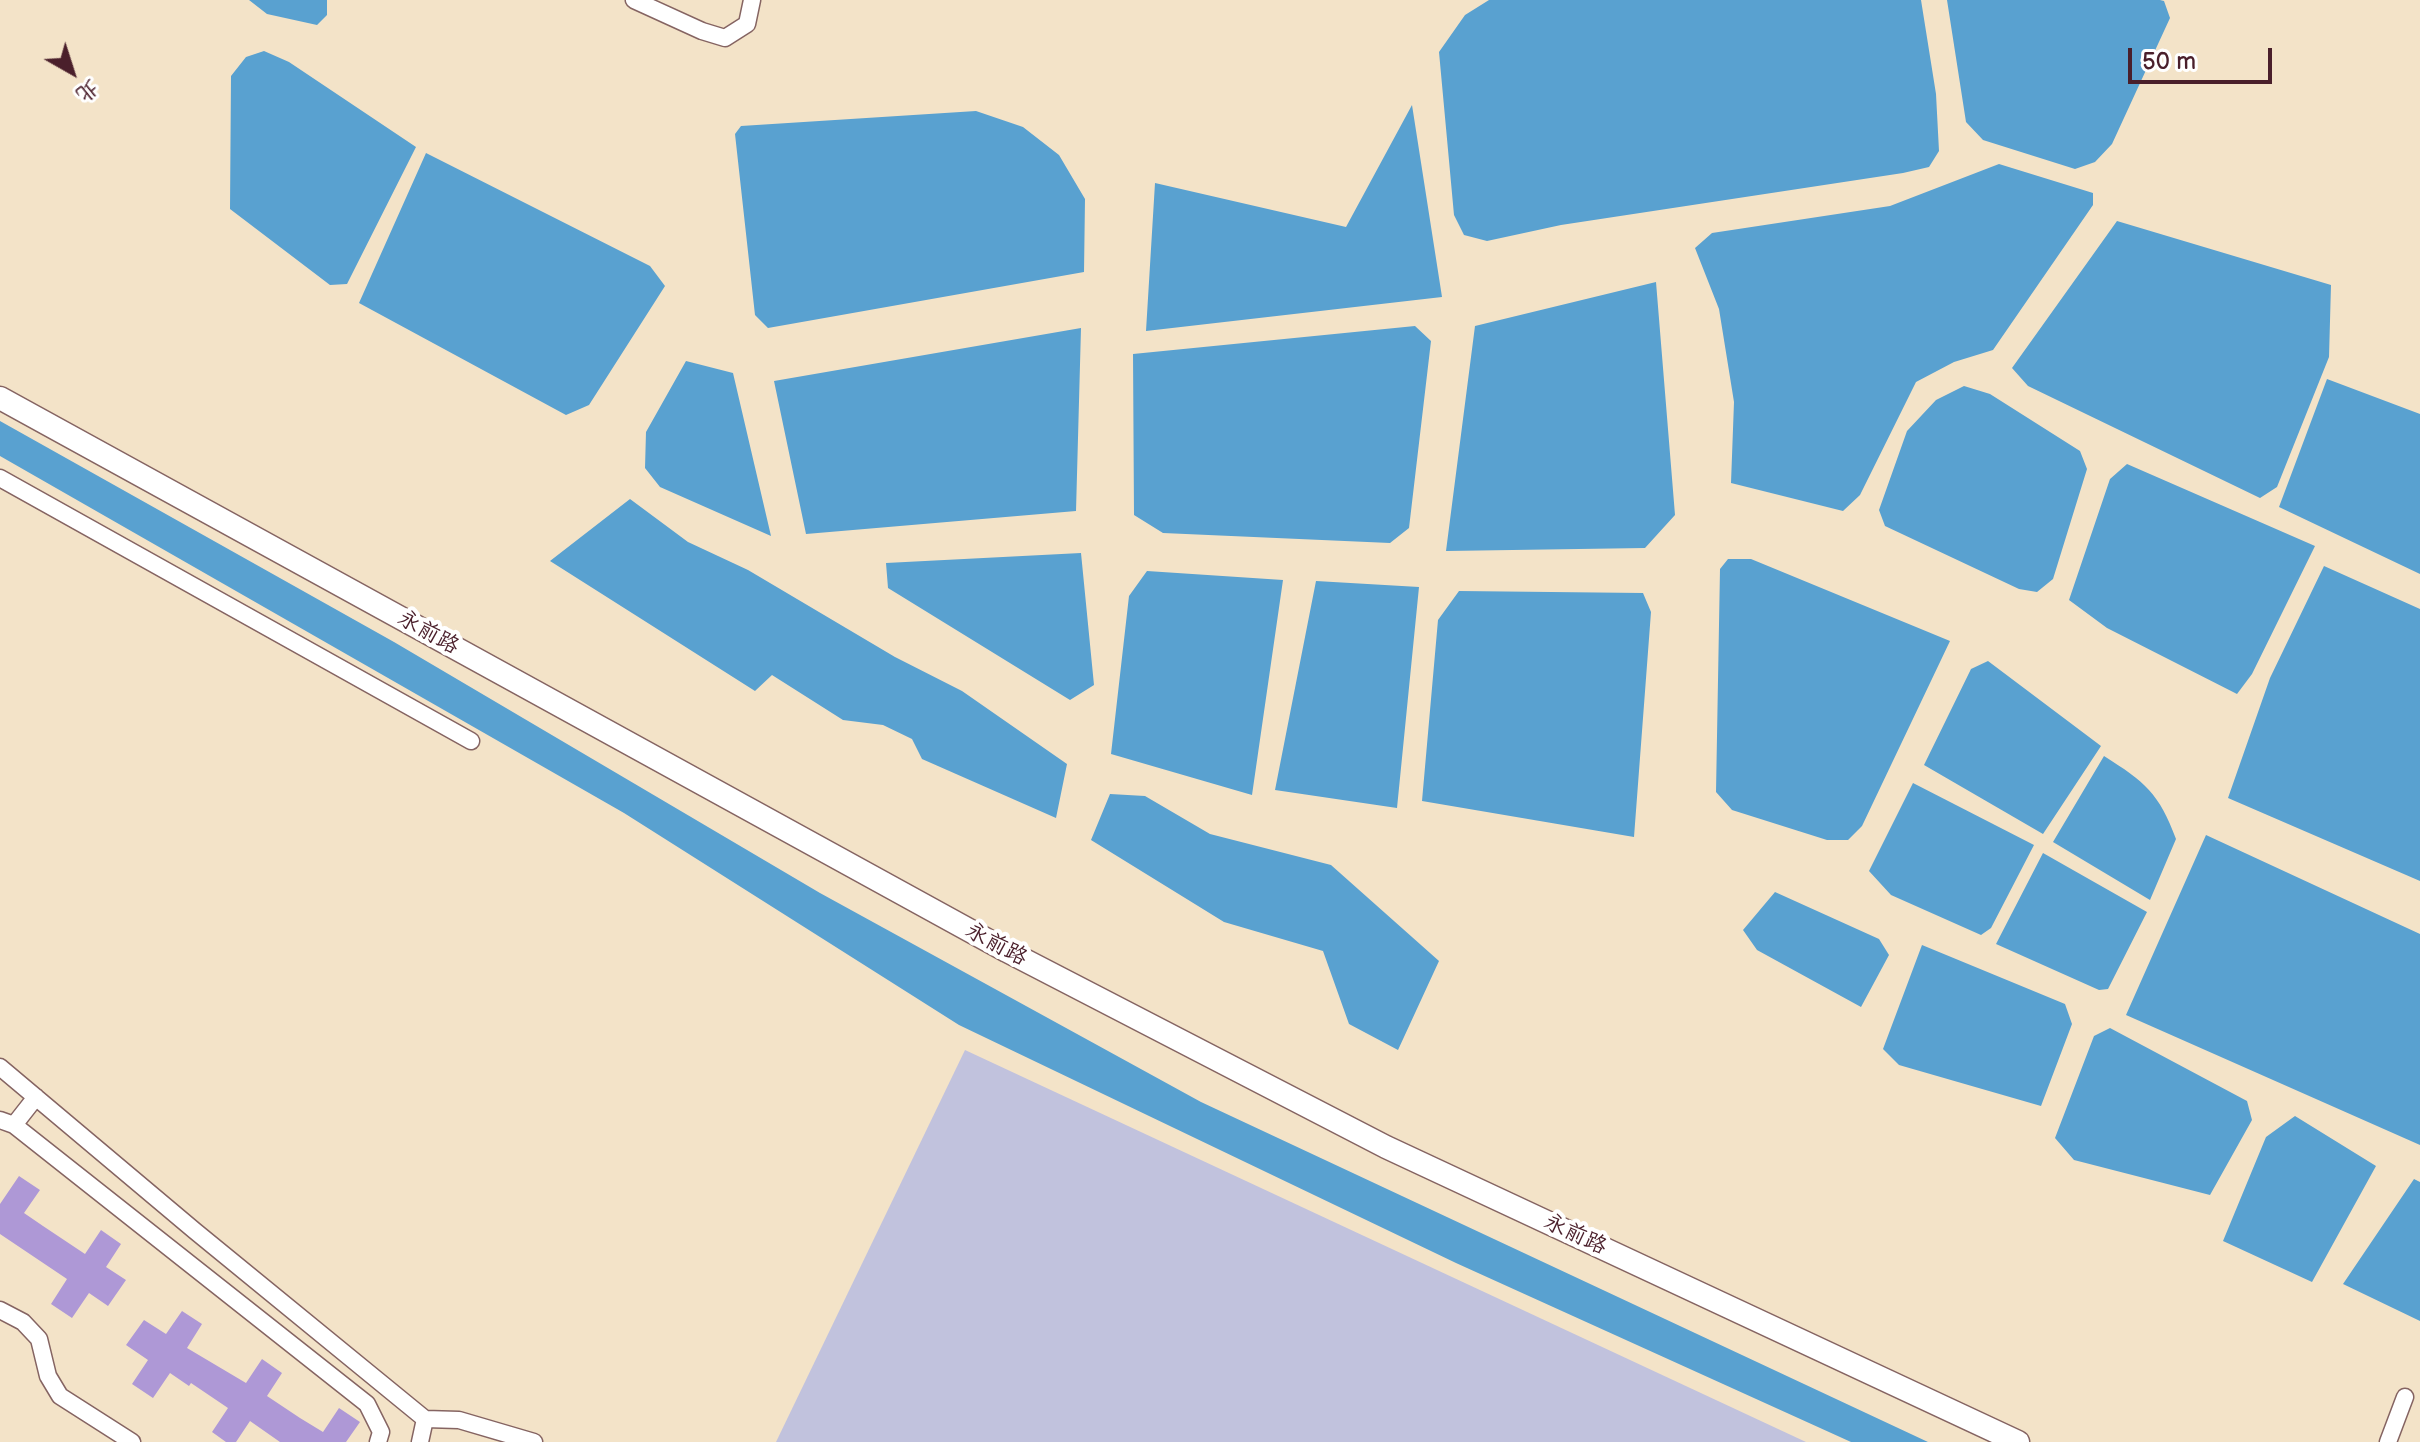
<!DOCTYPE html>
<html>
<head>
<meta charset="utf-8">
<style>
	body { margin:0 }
	#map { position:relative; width:2420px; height:1442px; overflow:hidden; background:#f3e3c8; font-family:"Balsamiq Sans","LXGW WenKai TC",sans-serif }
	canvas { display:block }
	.north { position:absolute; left:32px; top:32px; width:80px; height:80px; -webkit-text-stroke:6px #fff; paint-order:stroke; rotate:141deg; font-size:22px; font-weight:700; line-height:32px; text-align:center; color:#4a1f2b }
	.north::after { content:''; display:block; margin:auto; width:28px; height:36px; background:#4a1f2b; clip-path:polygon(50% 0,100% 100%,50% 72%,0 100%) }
	.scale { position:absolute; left:2128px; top:48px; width:144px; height:36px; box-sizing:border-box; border:4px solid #4a1f2b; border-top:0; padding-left:10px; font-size:24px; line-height:28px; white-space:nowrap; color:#4a1f2b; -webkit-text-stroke:6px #fff; paint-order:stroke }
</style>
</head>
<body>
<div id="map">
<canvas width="2420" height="1442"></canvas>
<div class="north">北</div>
<div class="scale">50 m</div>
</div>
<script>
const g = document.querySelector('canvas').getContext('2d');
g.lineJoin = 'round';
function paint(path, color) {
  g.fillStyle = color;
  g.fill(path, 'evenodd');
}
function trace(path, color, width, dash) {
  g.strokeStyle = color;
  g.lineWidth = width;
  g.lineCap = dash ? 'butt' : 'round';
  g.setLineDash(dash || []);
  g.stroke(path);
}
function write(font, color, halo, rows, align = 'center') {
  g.font = font + ' "Balsamiq Sans","LXGW WenKai TC",sans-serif';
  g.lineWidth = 8;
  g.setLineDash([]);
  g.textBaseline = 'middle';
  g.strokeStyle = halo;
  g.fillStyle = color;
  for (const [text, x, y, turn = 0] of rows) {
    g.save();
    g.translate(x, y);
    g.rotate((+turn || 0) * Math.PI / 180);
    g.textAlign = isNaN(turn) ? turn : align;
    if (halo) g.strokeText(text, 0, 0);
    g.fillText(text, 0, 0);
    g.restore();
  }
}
const industrial = new Path2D(`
	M965,1050l841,392h-1030z`);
const water = new Path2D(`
	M249,0h78v15l-10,10 -50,-11z
	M1489,0h432l15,94 3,57 -10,16 -26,6 -342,52 -74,16 -23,-6 -10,-20 -15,-163 26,-37z
	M1947,0h213l4,1 6,17 -58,126 -17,18 -20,7 -92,-29 -17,-18z
	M264,51l25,11 127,85 -69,137 -17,1 -100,-76 1,-133 15,-19z
	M1412,105l30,192 -296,34 9,-148 191,44z
	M976,111l47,16 36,28 26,44 -1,73 -316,56 -13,-13 -20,-181 6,-8z
	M426,153l224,113 15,20 -76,119 -23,10 -207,-112z
	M1999,164l94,29v12l-100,145 -39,12 -38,20 -56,113 -17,16 -112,-28 3,-81 -15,-93 -24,-61 17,-15 178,-27z
	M2117,221l214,64 -2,72 -52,130 -17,11 -232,-112 -16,-18z
	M1656,282l19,233 -30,33 -199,3 29,-225z
	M1415,326l16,15 -22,187 -19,15 -227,-10 -29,-18 -1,-161z
	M1081,328l-5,183 -270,23 -32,-153z
	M686,361l47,12 38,163 -111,-49 -15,-19 1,-36z
	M2327,379l93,35v160l-141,-67z
	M1964,386l26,8 90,57 7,18 -34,110 -16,13 -18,-3 -134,-63 -6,-16 28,-79 29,-31z
	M0,421l394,221 426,251 381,209 727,340h-77l-395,-179 -497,-238 -335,-212 -624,-357z
	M2127,464l188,82 -63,128 -15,20 -130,-66 -38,-28 41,-121z
	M630,499l58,43 60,28 147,87 67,34 105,73 -11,54 -134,-59 -10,-20 -29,-14 -40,-5 -71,-45 -17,16 -205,-130z
	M1081,553l13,132 -24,15 -182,-112 -2,-25z
	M1728,559h23l199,82 -88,185 -14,14h-21l-95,-30 -16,-18 4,-223z
	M2324,566l96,43v272l-192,-83 42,-120z
	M1147,571l136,9 -31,215 -141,-41 18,-158z
	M1316,581l103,6 -22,221 -122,-18z
	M1459,591l184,2 8,19 -17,225 -212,-36 16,-181z
	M1988,661l113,85 -58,88 -119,-69 47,-96z
	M2104,756c41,26 55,37 72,83l-26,61 -97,-58z
	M1913,783l121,62 -43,83 -10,7 -90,-40 -22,-24z
	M1110,794l35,2 65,38 121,31 108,96 -41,89 -49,-26 -26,-73 -99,-29 -133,-82z
	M2206,835l214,99v211l-294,-130z
	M2043,853l104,59 -39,77 -9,1 -103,-46z
	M1775,892l104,47 10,16 -28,52 -104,-57 -14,-20z
	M1922,945l143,59 7,20 -31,82 -142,-41 -16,-16z
	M2110,1028l137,73 5,19 -42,75 -136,-35 -19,-22 39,-102z
	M2295,1116l81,50 -64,116 -89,-41 43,-104z
	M2414,1179l6,3v139l-77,-37z`);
const building = new Path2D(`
	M19,1176l21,14 -16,23 19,13 42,28 16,-24 20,14 -15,23 20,13 -18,26 -19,-13 -17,25 -21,-14 16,-25 -67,-45v-30z
	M182,1311l20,13 -15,24 59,35 16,-24 20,14 -15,23 33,22 23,14 16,-24 21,14 -14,20h-66l-30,-21 -14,21h-10l-14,-10 16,-24 -37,-25 -2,3 -19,-13 -17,25 -21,-14 16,-24 -22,-15 18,-25 22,14z`);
const street = new Path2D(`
	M634,0l68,31 23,7 22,-14 5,-24
	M0,478l471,263
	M0,1067l195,164 230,188 -5,23
	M0,1120l14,5 22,-28
	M14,1125l353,279 14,28 -3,10
	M0,1310l23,12 16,17 9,37 12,20 72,46
	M425,1419l34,1 75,22
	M2388,1442l17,-45`);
const secondary = new Path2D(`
	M0,398l1007,553 379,196 632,295`);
const streetNames = [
	["永前路",428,633,29],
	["永前路",996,945,28],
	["永前路",1575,1235,25]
];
paint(industrial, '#c1c2dd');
paint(water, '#59a1d0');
paint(building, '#ae98d6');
trace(street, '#856462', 19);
trace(secondary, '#856462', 25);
trace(street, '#fff', 16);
trace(secondary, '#fff', 22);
write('22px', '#4a1f2b', '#fff', streetNames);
</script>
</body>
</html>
